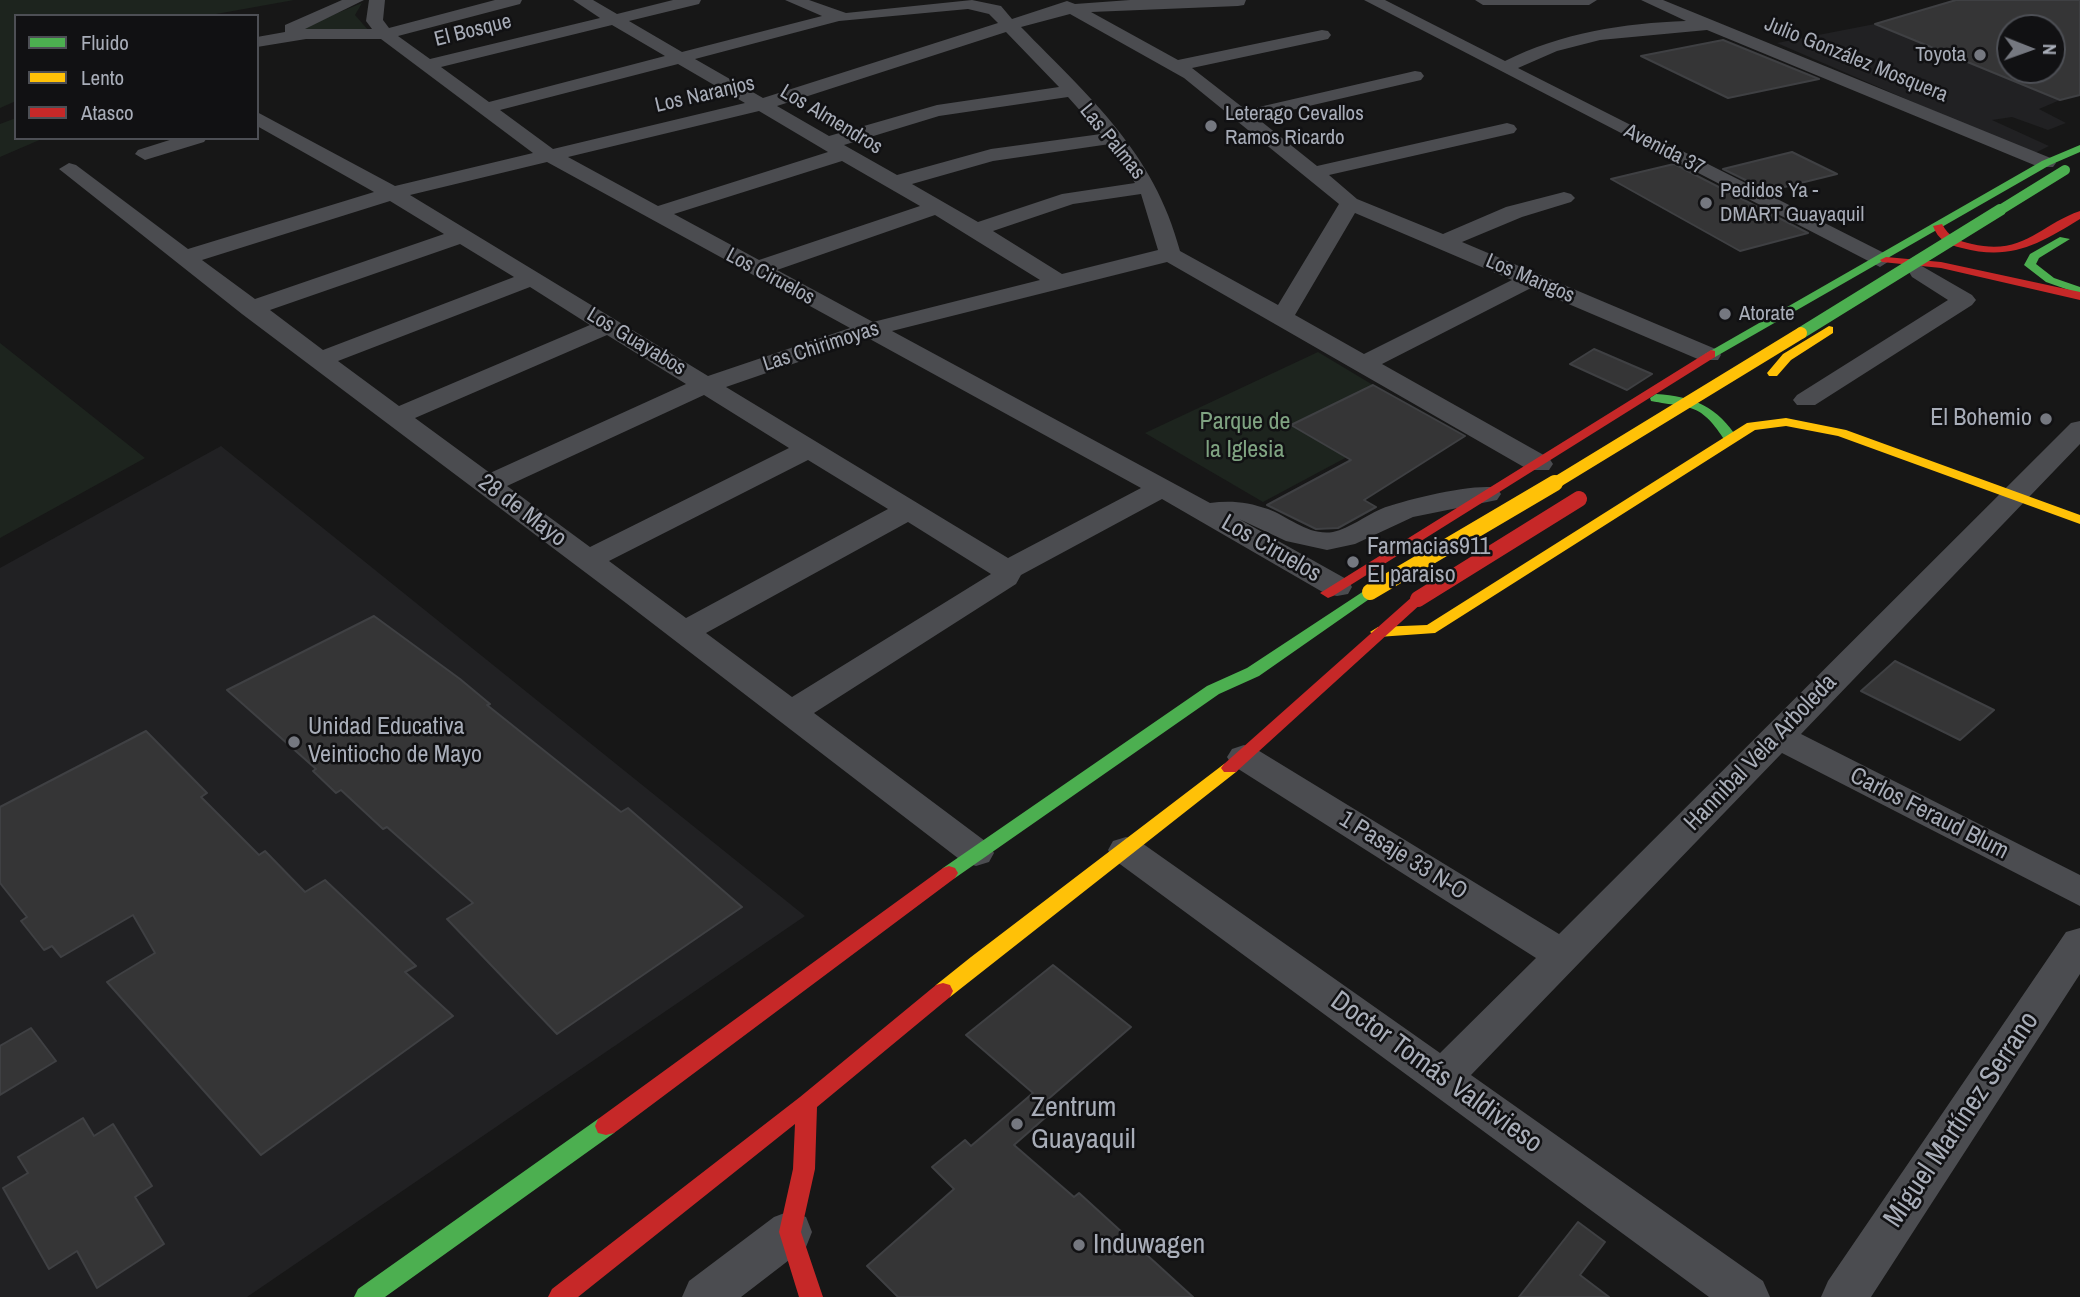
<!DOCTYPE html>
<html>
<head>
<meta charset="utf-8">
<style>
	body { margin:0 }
	#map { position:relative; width:2080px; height:1297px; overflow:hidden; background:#171717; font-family:"Archivo Narrow",sans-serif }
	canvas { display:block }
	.legend { position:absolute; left:14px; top:14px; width:245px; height:126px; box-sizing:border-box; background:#111113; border:2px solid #4d4f55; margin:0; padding:9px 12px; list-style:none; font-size:21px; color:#a8adb8 }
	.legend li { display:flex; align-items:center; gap:14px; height:35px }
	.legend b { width:35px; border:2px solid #4d4f55 }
	.north { position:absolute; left:1996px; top:14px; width:70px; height:70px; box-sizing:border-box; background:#111113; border:2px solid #4d4f55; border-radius:50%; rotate:91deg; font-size:19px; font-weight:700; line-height:28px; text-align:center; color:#a8adb8 }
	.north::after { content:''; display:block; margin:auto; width:24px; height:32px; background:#757880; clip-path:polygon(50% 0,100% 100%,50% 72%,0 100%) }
</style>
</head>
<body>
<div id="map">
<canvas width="2080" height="1297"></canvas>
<ul class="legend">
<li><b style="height:9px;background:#4caf50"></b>Fluido</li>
<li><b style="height:9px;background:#ffc107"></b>Lento</li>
<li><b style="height:9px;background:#c62828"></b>Atasco</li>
</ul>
<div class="north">N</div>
</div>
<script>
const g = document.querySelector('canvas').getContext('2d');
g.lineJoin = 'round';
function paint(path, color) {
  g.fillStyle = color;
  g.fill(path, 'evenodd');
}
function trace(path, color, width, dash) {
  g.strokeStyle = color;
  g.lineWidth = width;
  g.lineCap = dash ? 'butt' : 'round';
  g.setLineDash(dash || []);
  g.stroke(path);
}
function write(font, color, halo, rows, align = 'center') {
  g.font = font + ' "Archivo Narrow",sans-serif';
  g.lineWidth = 5;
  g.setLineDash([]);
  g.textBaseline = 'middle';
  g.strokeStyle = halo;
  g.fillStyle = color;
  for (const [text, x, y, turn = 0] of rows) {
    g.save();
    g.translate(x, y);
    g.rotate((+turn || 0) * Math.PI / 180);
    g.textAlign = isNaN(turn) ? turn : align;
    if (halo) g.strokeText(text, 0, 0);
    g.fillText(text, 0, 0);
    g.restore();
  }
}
const built = new Path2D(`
	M1875,24l185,76 -21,9 27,14 -18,7 -36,-13 -20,3 57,26 -16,8 -256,-111z
	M221,446l584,470 -558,381h-247v-729z`);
const green = new Path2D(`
	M0,0h294l-89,16h-189v85l-16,7z
	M362,3l-7,12 14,16 -80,2z
	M16,118v20h28l-44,19v-33z
	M0,343l145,115 -145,80z
	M1318,352l55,33 -81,40 55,32 -84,45 -118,-69z`);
const building = new Path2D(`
	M1956,0h124v95l-20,5 -185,-76zM2010,28h42v42h-42z
	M1723,40l96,39 -91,19 -87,-42z
	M1792,152l45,22 -69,17 -45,-22z
	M1674,164l134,69 -68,18 -129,-72z
	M1594,349l58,25 -25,16 -57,-26z
	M1373,385l92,51 -101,64 12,7 -38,21 -22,1 -49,-24 84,-45 -60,-35z
	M374,616l86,63 30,25 -3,1 134,107 7,-4 114,99 -185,127 -110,-115 26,-16 -86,-76 -4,2 -42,-39 -5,3 -23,-22 3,-2 -89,-79z
	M1895,661l99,49 -34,30 -99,-49z
	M146,731l61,62 -6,4 58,58 6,-4 40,41 20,-12 91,86 -11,6 48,44 -192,139 -154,-173 48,-29 -22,-38 -72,42 -9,-11 -8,4 -23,-29 6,-4 -27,-34v-76z
	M1053,965l78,62 -85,74 9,8 -41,36 60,52 5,-4 114,104h-295l-31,-31 87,-77 -22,-22 33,-27 6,6 62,-53 -67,-58z
	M31,1028l25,33 -56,34v-49z
	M83,1118l11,18 19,-12 39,62 -17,11 29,47 -67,44 -20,-37 -28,18 -46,-81 25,-15 -10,-16z
	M1578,1222l27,20 -25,33 29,22h-90z`);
const street = new Path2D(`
	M342,0h22l-59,29h67l-6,-8 3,-21h16l-2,20 6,8 106,-28h27l-2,4 -122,32 32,23 170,-41 -27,-18h20l24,14 56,-14h28l-2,4 -70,17 53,31 140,-36 -37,-16h24l37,13 126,-13 29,6 11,13 55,-18 8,3 55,-4h116l-2,5 -6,1 -147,6 87,48 144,-30 6,1 3,4 -3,4 -136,29 54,42 169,-39 6,1 3,4 -3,4 -164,38 60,48 190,-43 7,2 3,4 -3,4 -185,42 28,24 86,35 63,-27 58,-15 7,2 4,4 -4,4 -49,15 -60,25 256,108 3,5 -3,5h-18l-169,-72 -149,76 167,94 4,6 -4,6h-20l-362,-208 -275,69 318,172c20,-3 38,-1 58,6 21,8 41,27 65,23 17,-4 32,-16 48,-23 23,-9 94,-26 116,-21l4,6 -4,6 -84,17 -58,27 -28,6 -41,-9 -47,-22 109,61 4,7 -4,7 -11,2 -11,-2 -164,-95 -141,76 -5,9 -202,129 175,131 5,9 -5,9 -13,4 -13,-4 -337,-259 -384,-289 -183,-145 10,-6 7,2 112,84 186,-57 -117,-66v-14l138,74 138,-33 -152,-114h-75l-49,8v-10l28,-5v-7zM968,9l21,5 9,9 -235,75 -68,-39 144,-38zM1070,14l114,64 155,126 -61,101 -98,-54c-26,-99 -90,-153 -159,-224zM612,25l53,31 -176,46 -48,-35zM1006,32l53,55 -122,18 -108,31 -52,-30zM678,64l67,39 -192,46 -53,-39zM1068,97l33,37 -110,15 -94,26 -53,-30 95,-29zM759,111l69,41 -170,54 -90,-49zM1110,144l25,39 -73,11 -84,28 -66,-38 81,-23zM842,161l78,45 -161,54 -85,-46zM547,162l303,166 -142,48 -298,-181zM1141,194l17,56 -96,24 -69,-43 80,-27zM390,201l54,33 -189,65 -53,-39zM1355,213l157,67 -148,74 -69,-39zM935,215l105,65 -167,42 -96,-52zM460,244l54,33 -191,73 -53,-40zM530,287l60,38 -191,81 -61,-45zM607,335l79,49 -196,89 -75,-55zM868,338l273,150 -133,70 -282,-171zM704,395l85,53 -199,99 -83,-61zM808,460l80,49 -202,109 -77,-57zM908,522l83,52 -199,123 -86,-64z
	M1364,0h21l120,61c56,-28 119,-38 181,-40l-45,-21h22l390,159 3,4 -3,4h-14l-332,-137 -107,10 -43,11 -39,17 370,187 3,5 -11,7z
	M1475,0h122l-8,5h-106z
	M176,138h31l-3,4 -59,18 -10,-6 3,-4z
	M1920,265l52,30 4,5 -4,5 -157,100h-18l-4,-5 4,-5 151,-95 -36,-23 -3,-5 3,-5z
	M2080,421v23l-279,290 279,141v31l-298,-153 -311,322 292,206 7,16h-61l-596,-438 -5,-9 5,-9 13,-4 13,4 301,212 96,-95 -304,-193 -5,-8 5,-8 12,-4 12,4 303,185 512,-511z
	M2080,928v46l-209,323h-50l7,-16 238,-349z
	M790,1211l16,6 6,15 -6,15 -65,50h-59l7,-16 85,-64z`);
const fast = new Path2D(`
	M2080,145v7l-30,13 -335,192h-8l-2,-3 337,-193z
	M2060,237l10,2 -31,19 -3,6 18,14 26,9v7l-34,-12 -22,-17 6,-11z
	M1656,394c37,2 62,13 82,45l-7,4 -5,-1c-26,-40 -33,-33 -75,-41l-1,-3z
	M1370,587l8,5 -3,3 -116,81 -40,18 -264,184 -6,2 -6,-2 -3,-5 3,-5 264,-182 40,-18z
	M606,1117l8,2 3,7 -3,7 -229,164h-31l4,-8 240,-170z`);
const slow = new Path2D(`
	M1829,326l4,1v6l-42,27 -14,16h-8l-2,-3 16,-19z
	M1786,418l60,12 234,85v9l-242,-88 -52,-10 -31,4 -320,203 -57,4 -8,-5 8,-5 49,-2 320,-202z
	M1230,762l6,2 3,4 -3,4 -286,225 -7,2 -7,-2 -3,-6 3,-6 35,-28 253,-193z`);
const jam = new Path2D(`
	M2080,211v8c-41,25 -69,42 -118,29 -14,-3 -24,-8 -29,-22l9,-2c7,13 16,17 30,20 52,12 67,-19 108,-33z
	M1886,257l55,5 139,30v8l-139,-32 -59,-6 -2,-2z
	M1711,350l4,1v6l-382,239 -5,2 -8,-5z
	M1418,594l5,2 3,3 -3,3 -187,170h-12l-3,-4 3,-4 189,-168z
	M949,866l6,2 3,5 -3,5 -341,255 -8,2 -8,-2 -3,-7 3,-7 345,-251z
	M943,983l7,2 3,6 -3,6 -133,110 -2,62 -14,63 22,65h-24l-20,-65 14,-63 2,-45 -217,173h-30l4,-8 248,-192 136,-112z`);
const fastBridgeFar1 = new Path2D(`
	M1997,212l68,-42`);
const fastBridge = new Path2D(`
	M1801,333l199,-123`);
const slowBridgeFar1 = new Path2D(`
	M1552,485l249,-152`);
const slowBridge = new Path2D(`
	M1370,592l185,-109`);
const jamBridge = new Path2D(`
	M1418,599l161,-100`);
const markers = [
	[1980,55,7,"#757880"],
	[1211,126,7,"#757880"],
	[1706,203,7,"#757880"],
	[1725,314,7,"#757880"],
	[2046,419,7,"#757880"],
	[1353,562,7,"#757880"],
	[294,742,7,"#757880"],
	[1017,1124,7,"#757880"],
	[1079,1245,7,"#757880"]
];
const farStreetnames = [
	["El Bosque",473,31,-14],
	["Julio González Mosquera",1856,60,22],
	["Los Naranjos",705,95,-13],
	["Los Almendros",831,120,31],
	["Las Palmas",1112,142,51],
	["Avenida 37",1664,150,27],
	["Los Ciruelos",770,277,28],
	["Los Mangos",1530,279,23],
	["Los Guayabos",636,342,31],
	["Las Chirimoyas",821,347,-18]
];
const farPoinames = [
	["Toyota",1966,55,"right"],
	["Leterago Cevallos",1225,114],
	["Ramos Ricardo",1225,138],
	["Pedidos Ya -",1720,191],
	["DMART Guayaquil",1720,215],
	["Atorate",1739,314]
];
const poiNames = [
	["El Bohemio",2032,419,"right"],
	["Farmacias911",1367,548],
	["El paraiso",1367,576],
	["Unidad Educativa",308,728],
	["Veintiocho de Mayo",308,756]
];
const parkNames = [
	["Parque de",1245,423],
	["la Iglesia",1245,451]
];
const streetNames = [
	["28 de Mayo",522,511,37],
	["Los Ciruelos",1271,549,30],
	["Hannibal Vela Arboleda",1761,753,-46],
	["Carlos Feraud Blum",1929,814,27],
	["1 Pasaje 33 N-O",1403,856,32]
];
const nearStreetnames = [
	["Doctor Tomás Valdivieso",1436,1073,36],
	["Miguel Martínez Serrano",1962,1120,-56]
];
const nearPoinames = [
	["Zentrum",1031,1108],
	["Guayaquil",1031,1140],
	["Induwagen",1093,1245]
];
paint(built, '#212123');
paint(green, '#1d241e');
paint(building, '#353536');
trace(building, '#3f4043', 2);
paint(street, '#4b4c50');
paint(fast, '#4caf50');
paint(slow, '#ffc107');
paint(jam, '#c62828');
trace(fastBridgeFar1, '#4caf50', 10);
trace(fastBridge, '#4caf50', 12);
trace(slowBridgeFar1, '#ffc107', 12);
trace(slowBridge, '#ffc107', 16);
trace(jamBridge, '#c62828', 16);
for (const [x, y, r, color] of markers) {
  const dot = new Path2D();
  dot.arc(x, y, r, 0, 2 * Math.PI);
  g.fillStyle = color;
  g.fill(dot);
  trace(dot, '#111113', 2.5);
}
write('21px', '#a8adb8', '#111113', farStreetnames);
write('21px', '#a8adb8', '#111113', farPoinames, 'left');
write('24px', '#a8adb8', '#111113', poiNames, 'left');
write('24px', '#7fa381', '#111113', parkNames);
write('24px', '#a8adb8', '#111113', streetNames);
write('28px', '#a8adb8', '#111113', nearStreetnames);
write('28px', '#a8adb8', '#111113', nearPoinames, 'left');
</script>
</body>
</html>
